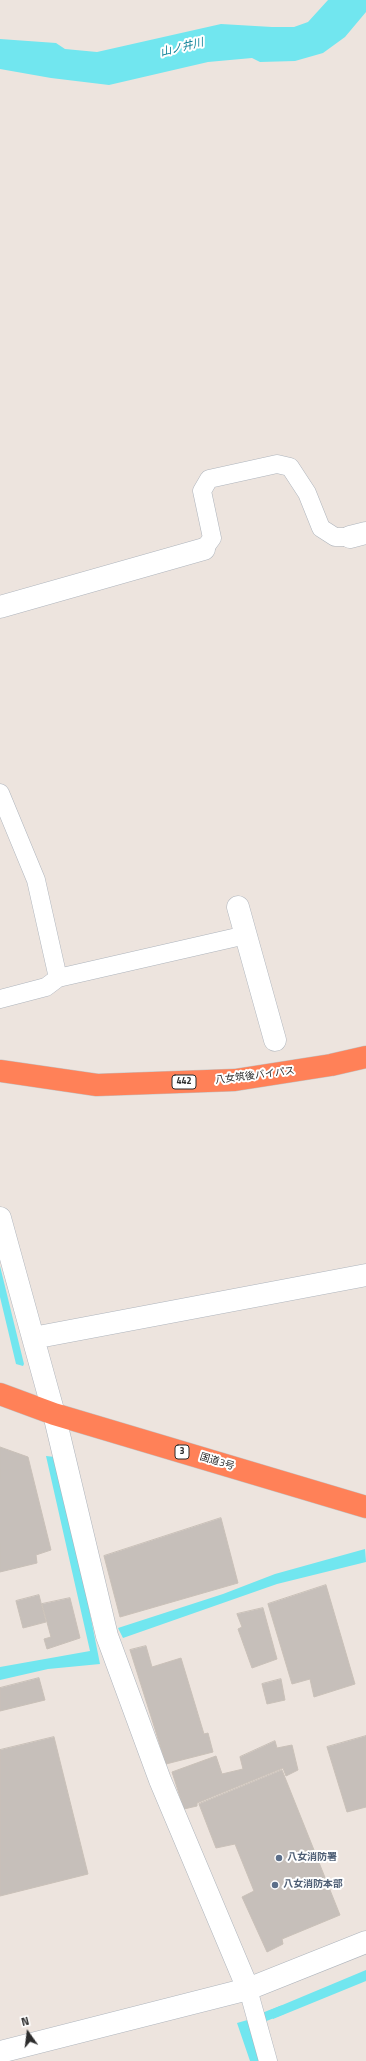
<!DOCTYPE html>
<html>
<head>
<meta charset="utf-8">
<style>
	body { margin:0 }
	#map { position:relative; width:366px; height:2061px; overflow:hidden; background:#ede4de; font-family:"Titillium Web",sans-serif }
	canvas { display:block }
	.north { position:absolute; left:8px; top:2013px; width:40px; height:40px; -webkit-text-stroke:3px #fff; paint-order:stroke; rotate:346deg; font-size:11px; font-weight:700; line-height:16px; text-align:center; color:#2c2c2c }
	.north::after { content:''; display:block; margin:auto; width:14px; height:18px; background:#2c2c2c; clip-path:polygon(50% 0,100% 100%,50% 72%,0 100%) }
</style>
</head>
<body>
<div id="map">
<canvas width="366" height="2061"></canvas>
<div class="north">N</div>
</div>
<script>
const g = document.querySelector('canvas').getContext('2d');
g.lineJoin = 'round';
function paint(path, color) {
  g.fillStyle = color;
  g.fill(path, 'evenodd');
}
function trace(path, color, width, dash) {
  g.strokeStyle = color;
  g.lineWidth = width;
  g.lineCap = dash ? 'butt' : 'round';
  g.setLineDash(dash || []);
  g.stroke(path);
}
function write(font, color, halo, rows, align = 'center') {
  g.font = font + ' "Titillium Web","Noto Sans JP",sans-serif';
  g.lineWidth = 4;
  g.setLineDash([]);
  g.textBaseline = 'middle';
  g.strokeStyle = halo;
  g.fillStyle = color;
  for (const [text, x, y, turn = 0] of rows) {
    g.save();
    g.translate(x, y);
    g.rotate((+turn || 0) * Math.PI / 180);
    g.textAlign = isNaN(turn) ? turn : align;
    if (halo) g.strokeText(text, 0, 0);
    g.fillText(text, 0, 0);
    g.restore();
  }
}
const water = new Path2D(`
	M328,0h38v12l-21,25 -22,16 -28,8 -35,1 -8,-4 -44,4 -99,23 -58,-7 -51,-9v-30l56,4 9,6 32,3 124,-28 51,3h22l14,-5z
	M0,1266l24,98 -1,2 -7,-2 -16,-67z
	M46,1456l9,1 25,106 20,101 -52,5 -48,11v-13l90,-16z
	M365,1549l1,13 -89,22 -154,54 -5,-10 105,-34 52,-20z
	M366,1970v11l-93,38 -5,-8z
	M251,2019l11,42h-12l-13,-38z`);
const stream = new Path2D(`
	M254,2021l28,-11`);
const building = new Path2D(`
	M0,1447l28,10 23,93 -15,5 1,8 -37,9z
	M221,1518l17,65 -118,34 -16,-61z
	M326,1585l29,99 -41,13 -4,-18 -18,5 -24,-80z
	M39,1595l7,27 -23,6 -7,-27z
	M70,1598l10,40 -33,11 -3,-10 7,-2 -9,-33z
	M263,1608l14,51 -25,9 -14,-39 4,-2 -5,-13z
	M146,1646l6,21 29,-9 23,76 4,-1 5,19 -47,12 -36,-114z
	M39,1678l6,22 -45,11v-23z
	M281,1679l4,21 -18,4 -5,-20z
	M366,1736v71l-19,5 -20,-65z
	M54,1737l34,137 -88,22v-146z
	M275,1741l2,7 15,-3 6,25 -12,6 -3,-8 -86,35v3l-13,3 -12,-37 44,-16 6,18 21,-5 -3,-12z
	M282,1770l58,145 -58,24 1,5 -16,8 -25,-55 12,-6 -19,-47 -19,4 -17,-44z`);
const lane = new Path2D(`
	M204,549l8,-11 -10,-47 7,-12 68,-15 13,3 17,26 14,35 14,9h15
	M0,793l36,87 22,98 -12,9 -46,12
	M58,978l188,-43
	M248,1989l20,72`);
const street = new Path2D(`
	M350,537l16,-4
	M0,607l204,-58
	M238,907l37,133
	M0,1218l54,196 53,222 53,144 88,209
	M33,1338l333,-63
	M0,2052l248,-63 118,-47`);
const highway = new Path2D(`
	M0,1071l97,14 138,-5 96,-15 35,-8
	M0,1394l54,20 312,93`);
const markers = [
	[279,1858,4,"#5c6f8a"],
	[275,1885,4,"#5c6f8a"]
];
const shields = [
	[184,1082,24],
	[182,1452,14]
];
const shieldNames = [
	["442",184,1082],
	["3",182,1452]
];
const streetNames = [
	["八女筑後バイパス",255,1076,-7],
	["国道3号",217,1462,17]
];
const serviceNames = [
	["八女消防署",287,1858],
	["八女消防本部",283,1885]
];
const waterNames = [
	["山ノ井川",182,48,-14]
];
paint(water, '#71e6ef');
trace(stream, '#71e6ef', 9);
paint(building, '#c6bfba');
trace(building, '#c9c0b8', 1);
trace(lane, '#aeb4bc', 19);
trace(street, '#aeb4bc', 23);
trace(highway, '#c4c4c4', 23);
trace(lane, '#fff', 18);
trace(street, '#fff', 22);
trace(highway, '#ff8158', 22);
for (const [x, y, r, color] of markers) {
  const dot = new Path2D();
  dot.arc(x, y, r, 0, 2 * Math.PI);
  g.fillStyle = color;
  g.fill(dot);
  trace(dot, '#fff', 1.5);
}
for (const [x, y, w] of shields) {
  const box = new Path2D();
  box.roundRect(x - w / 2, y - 7, w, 14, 3);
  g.fillStyle = '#fff';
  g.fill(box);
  trace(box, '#2c2c2c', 1);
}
write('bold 9px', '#2c2c2c', null, shieldNames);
write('10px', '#2c2c2c', '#fff', streetNames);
write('bold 10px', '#4e5e75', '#fff', serviceNames, 'left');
write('italic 11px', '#0d8298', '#fff', waterNames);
</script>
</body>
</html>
